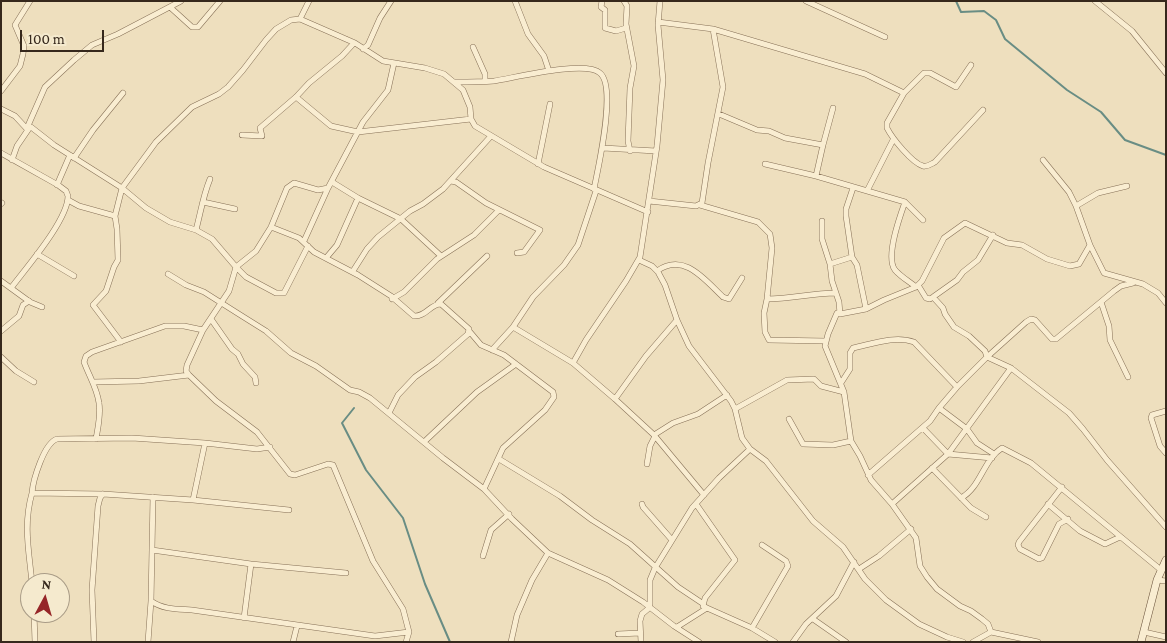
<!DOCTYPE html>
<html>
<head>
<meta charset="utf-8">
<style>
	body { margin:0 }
	#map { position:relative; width:1167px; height:643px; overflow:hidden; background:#eedfbe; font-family:"Crimson Pro",serif }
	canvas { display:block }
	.frame { position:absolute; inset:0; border:2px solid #36281c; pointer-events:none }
	.north { position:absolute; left:20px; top:573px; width:50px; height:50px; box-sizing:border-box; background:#f5eace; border:1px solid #a99c87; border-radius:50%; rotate:6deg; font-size:14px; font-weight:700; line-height:20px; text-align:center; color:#36281c }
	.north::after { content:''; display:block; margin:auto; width:18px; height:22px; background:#962628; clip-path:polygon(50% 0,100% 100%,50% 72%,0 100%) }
	.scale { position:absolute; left:20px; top:30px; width:84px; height:22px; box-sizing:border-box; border:2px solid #36281c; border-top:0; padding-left:6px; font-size:15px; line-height:18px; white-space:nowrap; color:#36281c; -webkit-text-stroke:4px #f5eace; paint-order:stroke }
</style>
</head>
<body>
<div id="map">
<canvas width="1167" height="643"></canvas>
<div class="frame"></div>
<div class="north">N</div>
<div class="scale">100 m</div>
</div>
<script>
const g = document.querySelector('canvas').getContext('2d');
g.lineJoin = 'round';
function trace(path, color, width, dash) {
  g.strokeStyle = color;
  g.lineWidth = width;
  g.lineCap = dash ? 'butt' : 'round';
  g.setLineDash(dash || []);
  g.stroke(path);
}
const stream = new Path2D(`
	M956,1l5,11 23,-1 12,9 9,19 62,51 34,22 24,28 41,15
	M354,408l-12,15 24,47 37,48 22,66 25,58`);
const street = new Path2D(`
	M515,1l13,33 16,22 5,15
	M602,1l-1,6 4,3v18l11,3 10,-3
	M624,1l3,5 -1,18 8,42 -4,22 -2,53 2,10
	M806,1l79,36
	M1095,1l37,30 34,42
	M171,8l21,19h6l22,-26
	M300,19l55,24 28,18 42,7 19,6 19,16 7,17 1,12 4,7 69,41 104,45
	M658,22l55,7 152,45 39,19
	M473,47l12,27v7
	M363,49l5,-4 12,-27 11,-17
	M971,65l-15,22 -26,-14h-6l-20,20 -17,30v5c5,10 25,35 36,38 5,1 8,-2 12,-4l48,-52
	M455,82c13,0 26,0 39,-1 20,-3 91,-21 106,-8 17,14 -2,95 -6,116
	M1,91l19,-25 3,-12 1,-8 -9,-21 15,-24
	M296,97l35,29 27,6 113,-13
	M1,109l14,7 12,13 4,-2 23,18 68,43 24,20 24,14 26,8 16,9 24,28 10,10 30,16h8l24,-47
	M719,114l38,16 12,1 16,7 38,7 -7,31
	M27,128l18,-41 29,-27 18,-15 26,-11 63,-33
	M242,135l20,1 -2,-8 36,-31 13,-14 33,-27 12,-13
	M823,145l10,-37
	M603,148l53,3
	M1,153l57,32 8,6 2,5c0,24 -42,72 -57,92
	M74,158l19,-28 30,-37
	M12,160l5,-14 13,-19
	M1043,160l26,32 7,14 14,39
	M538,164l12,-60
	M765,164l51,12 89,26 18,18
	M451,181l5,1 30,21 54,27 -16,22 -7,1
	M57,185l13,-30
	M328,188l-10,2 -24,-7 -7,5 -16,39 -15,24 -20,16 -7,24 -26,39 -16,35 -1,6 3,4 27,26 41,31 33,42 5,1 33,-11 5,1 40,96 30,48 6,23 -3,10
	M867,191l26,-51
	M358,198l43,21 40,37
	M68,200l11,6 36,10 7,-28 34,-46 36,-35 27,-13 9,-7 15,-17 23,-30 10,-11 15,-9 9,-1 9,-18
	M649,201l47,5 6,-3 6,-40 15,-76 -10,-58
	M203,202l32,7
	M905,202c-5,14 -20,55 -10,68 6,7 15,12 21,17
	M1,204l1,-1
	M700,205l58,17 12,12 2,14 -5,51 -3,14 1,19 4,8 57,1
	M1076,206l22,-13 29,-7
	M115,216l2,13 1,31 -4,7 -8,24 -13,14 28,37
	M822,221v18l8,25 2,17 7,21 1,12 -3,-1 -9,21 -3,12 19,46 7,49 9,15 11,24 21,24 24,34 4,28 7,11 10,12 23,17 11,5 11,8 6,5 3,8
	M271,227l28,11 15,14 44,23 33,21 23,20c12,1 16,-12 27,-12l28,25 -1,5 -32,28 -21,15 -17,18 -9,18
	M196,230c5,-19 7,-34 14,-51
	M304,241l24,-53 35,-66 25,-32 6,-27
	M37,254l37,22
	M852,257l5,8 9,44
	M326,258l11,-13 21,-47 -26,-16
	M639,260l13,6 6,6 7,13 12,35 12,26 42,55 4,8 7,29 8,11 16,12 47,60 30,26 22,32 21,21 33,24 28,13 16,5
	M830,264l22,-7 -6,-41v-7l7,-21
	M353,271l14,-22 11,-12 32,-26 13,-7 20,-15 48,-53
	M657,271c27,-19 47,8 66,26l6,2 13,-21
	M168,274l18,11 18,7 38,24 24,15 25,22 25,13 34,24 9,2 11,6 73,60 41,31 28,30 36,34 60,27 35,22 31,24 25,16
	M1,281l29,21 12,5
	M918,285l8,13 4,1 3,-2 24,-17 6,-8 15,-12 15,-25
	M933,297l10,11 2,6 9,13 15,9 16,15 2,6 24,11 58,45 14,16 24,31 59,67
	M392,299l12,-7 33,-33 37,-24 25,-25
	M767,299c24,0 45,-6 69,-6
	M1101,302l8,24 1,14 18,37
	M438,303l49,-47
	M840,314l26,-5 18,-9 32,-13 6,-6 22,-43 21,-15 42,20 15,2 25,14 23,7 9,-2 11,-19 14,28 39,11 15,9 8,10
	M211,319l21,30 6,5 5,10 12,13 1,6
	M513,327l60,36 42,36 39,36 50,60
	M1,331l18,-15 4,-11 6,-4
	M470,332l11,13 23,10 49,37 1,5 -9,13 -42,38 -19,41
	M492,350l21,-23 20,-30 31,-32 14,-20 18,-54
	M1,357l15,14 18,11
	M573,363l13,-23 40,-59 14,-24 17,-111 6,-66 -5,-55 2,-24
	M93,382l46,-1 50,-6
	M841,383l9,-14v-16l3,-5c19,-4 42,-13 61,-6l43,45
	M615,399l31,-43 31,-36
	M939,408l28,21 10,14 17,11
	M735,409l52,-29 27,-1 7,7 23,6
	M1166,411l-14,4 -1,3 9,28 6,7
	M789,419l14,25 30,1 18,-4
	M923,428l25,26 44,4
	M654,435l19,-12 25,-9 29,-19
	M96,439c2,-12 5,-24 3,-36 -2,-15 -10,-27 -15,-41l2,-6 6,-4 73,-26h19l19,4
	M424,442l53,-50 39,-28
	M499,459l61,37 32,24 38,24 48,43 24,16
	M647,464l3,-18 5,-10
	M932,468l39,40 15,9
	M868,475l62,-54 9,-13 18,-21 30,-30 39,-35 5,-3 4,1 17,19h4l58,-48 7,-5 12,-3
	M1062,487l-43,55 -1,3 2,4 19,10 3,-1 17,-34 9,-5
	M32,493c1,-13 12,-50 25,-54l75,-1 73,5 52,6 13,-2
	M153,497l-2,104c13,9 27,8 41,9l183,26 34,-4
	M961,498c20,-11 22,-38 41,-50l29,15 130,107
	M193,500l96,10
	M642,504l1,3 29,33
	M696,504l39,56 -30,38 -2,8 4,2
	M892,504l56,-50 63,-86
	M1048,504l32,27 25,13 15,-7
	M152,550l99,14
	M483,556l8,-26 18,-16
	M859,569l20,-13 32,-27
	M1157,580l9,1
	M32,583c-3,-32 -9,-58 0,-90l71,1 90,6 12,-57
	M34,613l1,29
	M244,618l7,-54 95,9
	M813,619l33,23
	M677,627l30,-19 45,20 23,14
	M752,628l36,-62 -2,-5 -24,-16
	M1144,632l22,5
	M618,634l22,-1
	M94,642l-2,-52 6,-84 2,-8 3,-4
	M148,642l3,-41
	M293,642l4,-16
	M511,642l6,-27 15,-35 16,-27
	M641,642l-1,-21 2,-7 6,-5 2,-5v-24l5,-12 37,-60 27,-30 31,-29
	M793,642l13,-18 30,-28 18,-34
	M973,642l18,-10 47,10`);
const secondary = new Path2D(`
	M1141,642l16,-62 9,-20`);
trace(stream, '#698d84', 2);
trace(street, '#867057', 6);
trace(secondary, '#68513a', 8);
trace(street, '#f9edd1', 5);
trace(secondary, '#f9edd1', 7);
</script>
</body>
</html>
